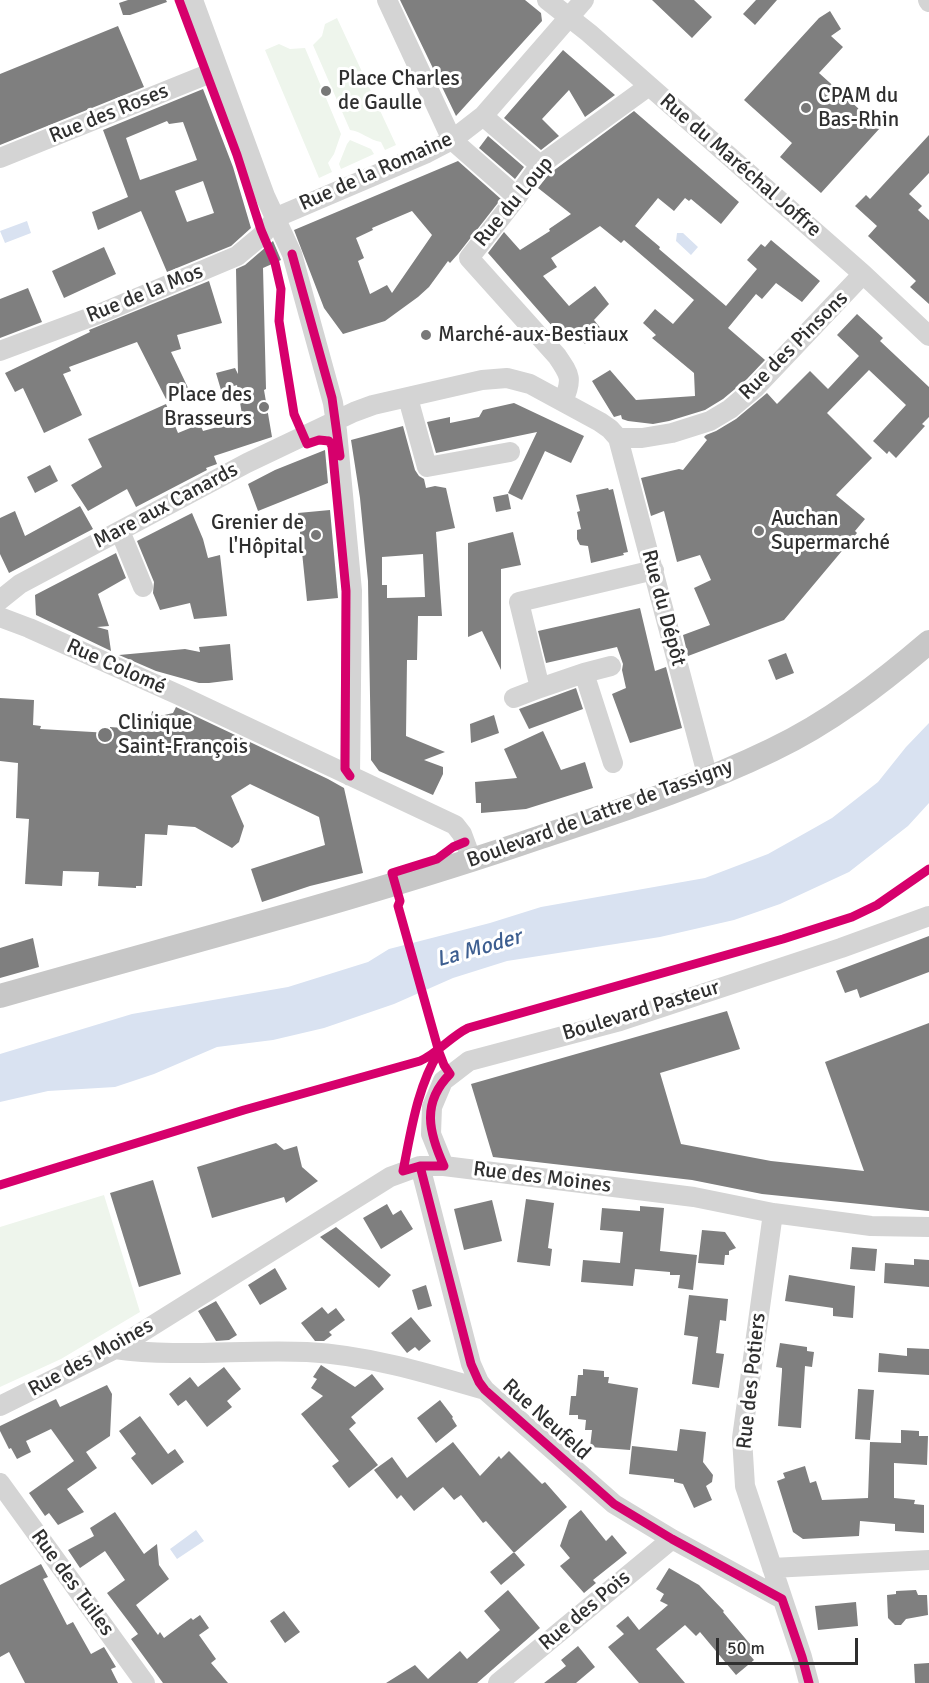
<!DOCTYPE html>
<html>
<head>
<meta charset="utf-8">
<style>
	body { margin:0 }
	#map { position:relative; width:929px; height:1683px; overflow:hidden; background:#fff; font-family:Signika,sans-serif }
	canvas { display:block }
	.scale { position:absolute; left:716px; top:1638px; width:142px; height:27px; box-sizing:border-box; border:3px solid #2f2f2f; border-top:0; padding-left:8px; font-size:18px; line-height:21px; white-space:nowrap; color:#2f2f2f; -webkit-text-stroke:4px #fff; paint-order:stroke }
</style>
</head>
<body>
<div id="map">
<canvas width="929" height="1683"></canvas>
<div class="scale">50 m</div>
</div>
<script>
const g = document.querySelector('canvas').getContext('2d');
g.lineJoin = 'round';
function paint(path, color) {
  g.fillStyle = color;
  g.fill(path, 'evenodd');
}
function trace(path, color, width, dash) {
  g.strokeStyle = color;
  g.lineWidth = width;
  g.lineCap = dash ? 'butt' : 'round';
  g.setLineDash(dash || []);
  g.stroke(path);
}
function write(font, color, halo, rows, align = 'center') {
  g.font = font + ' Signika,sans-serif';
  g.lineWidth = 6;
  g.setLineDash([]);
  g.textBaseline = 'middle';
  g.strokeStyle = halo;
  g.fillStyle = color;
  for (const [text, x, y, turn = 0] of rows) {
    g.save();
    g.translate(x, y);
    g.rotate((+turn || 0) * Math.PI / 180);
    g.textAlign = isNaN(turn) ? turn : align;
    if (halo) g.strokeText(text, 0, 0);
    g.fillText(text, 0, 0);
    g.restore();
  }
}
const green = new Path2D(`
	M337,18l59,127 -11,5 -4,-8c-12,-2 -20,-11 -31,-12l-37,-85 9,-9 3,-12z
	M279,44l11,5 15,-1 36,86 -7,20 -6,9 4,9 -13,6 -54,-128z
	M350,140l21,9 3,5 -33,15 -2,-5 8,-20z
	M104,1195l36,117 -79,47 -61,28v-160z`);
const water = new Path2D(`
	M27,221l4,12 -26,10 -5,-12z
	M677,233h6l15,14 -7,8 -15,-14z
	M929,723v80l-21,23 -59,46 -69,32 -46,16 -74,17 -153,24 -54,17 -59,26 -70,24 -51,12 -56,7 -63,27 -39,13 -67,4 -48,11v-48l132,-40 156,-27 80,-25 21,-13 101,-26 51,-16 164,-29 63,-24 64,-36 46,-36 28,-35z
	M196,1530l8,11 -27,18 -7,-10z`);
const building = new Path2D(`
	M128,0h38l1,2 -37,13h-7l-4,-12z
	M400,0h125l16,13 1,8 -86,95z
	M652,0h42l18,17 -20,21z
	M756,0h21l-22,25 -12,-11z
	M830,11l11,18 -10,7 12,11 -24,26 61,55 -59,65 -41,-36 12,-14 -48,-43 75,-82z
	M118,26l26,61 -144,58v-71z
	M563,50l52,45 -30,22 -16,-27 -27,29 17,17 -18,14 -37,-32z
	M203,89l30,78 18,61 -20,18 -64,26 -26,-61 -43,19 -6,-18 36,-15 -25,-67zM167,121l2,3 14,-2 14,38 -57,20 -14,-42zM203,181l11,32 -27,9 -12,-31z
	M634,111l105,91 -18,22 -30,-25 -2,2 -4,-3 -11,13 -16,-13 -23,28 25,21 -1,2 67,57 31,-37 -10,-9 14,-16 4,3 6,-7 49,41 -18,21 -26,-19 -14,16 -6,-5 -28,34 37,32 -18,19 -24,20 -18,11 -36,11 -16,3 -25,-3 -6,-2 -1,-4 -7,2 -22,-36 18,-11 26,30 59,-4 -1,-23 -42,-35 4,-3 -13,-12 12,-14 18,15 21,-24 -70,-60 -3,3 -21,-17 -49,32 6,9 -14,9 26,30 26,-20 14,18 -15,16 8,10 -17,14 -8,-9 -10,8 -79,-90 16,-21 16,18 30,-19 -1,-2 22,-15 -33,-26 11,-14z
	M929,135v38l-20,21 13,12 -4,4 11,10v84l-19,-17 6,-6 -48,-45 9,-10 -22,-20 11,-11 4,4z
	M488,136l36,31 -9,12 -36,-31z
	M458,161l43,38 -43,55 -8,9 -2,-2 -19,26 -11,10 -33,24 -42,13 -19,-26 -30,-78zM412,211l20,24 -40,58 -5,-8 -17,9 -12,-33 6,-3 -8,-20 17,-8 -1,-2z
	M273,241l8,19 -18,8 3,121 -2,1 8,47 -58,19 3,8 -11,4 1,2 -71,37 -9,-18 -39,22 -17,-26 31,-18 -14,-28 78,-35 12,29 22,-9 3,7 40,-11 -6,-35 -16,5 -5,-17 19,-5 3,6 -2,-105 9,-4z
	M104,247l12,27 -52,24 -12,-27z
	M209,281l13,42 -45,12 4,14 -10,3 19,40 -24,7 -29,-57 -68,25 2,4 -8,3 19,41 -38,18 -21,-45 -8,4 -10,-19 85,-41 -1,-2z
	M28,288l14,34 -42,16v-39z
	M857,314l26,24 -3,3 49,46v30l-7,7 3,2 -29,32 -7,-7 -2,3 -14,-13 33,-36 -37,-35 -42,43 45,45 -36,37 29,24 -10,12 2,2 -73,87 -96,36 -5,-21 27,-10 -16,-37 17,-8 -11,-25 -23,7 -13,-51 -13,5 -10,-38 38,-9 4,1 24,-30 -3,-3 2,-2 10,-4 20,-12 31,-26 10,11 33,-33 18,18 31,-33 -22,-21z
	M514,403l70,33 -13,27 -26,-12 -23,49 -14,-7 29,-61 -101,21 -9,-31 23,-5v6l29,-6 4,-7z
	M403,426l12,44 4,6 5,3 2,9 9,-2 11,2 9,40 -19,4 6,84h-24l-1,44h-10l-1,76 39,16 -21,8 19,7v7l-10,21 -54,-24 -8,-11v-7l-3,-172 -8,-83 -9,-58zM423,554l2,43 -38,1v-13h-5v-28z
	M325,450l3,33 -70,28 -10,-27 27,-14z
	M50,465l8,16 -23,12 -8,-16z
	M608,488l1,2 4,-1 15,63 -5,1 1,2 -33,8 -3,-17 -8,-1 -3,-6v-9l4,-1 -4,-17 3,-1 -4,-16z
	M508,494l3,15 -15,3 -3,-15z
	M80,506l13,23 -84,44 -9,-19v-36l15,-7 10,25z
	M330,510l8,88 -31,3 -9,-88z
	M192,513l11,26 5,19 12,-3 7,61 -33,3 -4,-16 -30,7 -7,-17 1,-11 -17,-41z
	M513,532l8,33 -20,4v101l-19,-39 -14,6v-94z
	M116,553l10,25 -28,16 11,32 -12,1 11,3 3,21 -75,-36 -1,-20z
	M640,608l15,63 11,-4 16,61 -52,15 -18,-49 14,-6 -4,-18 1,-6 -6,-17 -71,16 -8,-32z
	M230,644l3,36 -24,3h-10l-43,-12 -37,-16 66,-6 15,3 -1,-5z
	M786,653l8,20 -18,7 -8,-20z
	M576,688l7,21 -54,20 -10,-20z
	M0,698l34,2 -1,25 8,1 -1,3 70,4v-6l39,3 3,-19 8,5 13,-3 3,-6 152,72 16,9 19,85 -53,13 -48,16 -11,-33 74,-24 -6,-28 -69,-33 -19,12 13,30 -5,16 -7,6 -37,-21 -27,-2 -1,10 -22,-1 -3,52h-6v2l-38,-2 1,-14 -36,-1 -1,15 -37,-2 4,-65 -13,-1 2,-55 -18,-2z
	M494,715l5,18 -28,10 -1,-19z
	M543,731l18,39 24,-8 8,26 -67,21 -45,4v-10h-5l-1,-21 42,-4 -13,-29z
	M929,936v36l-69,26 -3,-9 -12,4 -9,-22z
	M33,938l6,29 -39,11v-30z
	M727,1011l13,38 -80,24 21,71 90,17 93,10 -39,-109 104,-39v188l-167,-17 -70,-14 -199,-23 -22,-73z
	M276,1143l8,7 13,-4 5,21 16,14 -32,22 -2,-6 -72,21 -15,-51z
	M153,1180l28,94 -42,13 -29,-94z
	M526,1199l28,4 -6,45 4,1 -2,17 -33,-4z
	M492,1200l10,41 -38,9 -10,-41z
	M387,1204l6,11 8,-5 12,19 -32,20 -18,-31z
	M640,1206l24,2 -4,43 37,4 -4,35 -15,-2 2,-13h-10v-3l-35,-3 -2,17 -52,-4 2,-22 37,3 3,-31 -23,-2 2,-22 38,3z
	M336,1227l55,48 -12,13 -59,-51z
	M702,1230l23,2 11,16 -7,3v4h-4l-1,10 -26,-2z
	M852,1247l25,2 -2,22 -25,-2z
	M914,1259l15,1v27l-45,-4 1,-20 29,2z
	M275,1268l12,21 -27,16 -12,-20z
	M789,1275l66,11 -2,32 -20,-2v-8l-48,-7z
	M426,1285l6,21 -14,4 -6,-20z
	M689,1295l39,4 -2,22 -6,-1 -4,33 8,1 -5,34 -27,-4 6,-47 -14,-2z
	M216,1301l21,34 -8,5 -13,1 -18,-30z
	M322,1307l6,7 8,-6 9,12 -16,12 3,3 -8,6h-9l-14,-18z
	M411,1317l20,24 -12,10 -4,-4 -8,6 -16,-20z
	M780,1343l27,4v4l7,1 -2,15 -7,-1 -4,62 -23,-2 4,-55v-3l-6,-1z
	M907,1348l22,1v26l-51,-3 1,-19 28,3z
	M321,1365l34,22 17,-13 12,15 -33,28 5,6 -7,6 29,36 -29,23 -17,-22 7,-5 -38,-47 22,-18 -12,-8 6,-9 -4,-2z
	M224,1367l17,22 -14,12 5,6 -25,20 -21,-27 -8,6 -9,-12 21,-17 8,10z
	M583,1369l21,2v6h5l-1,6 30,5 -8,62 -40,-3 2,-17h-7l1,-10 -8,-1v-4h-9l2,-19h5l2,-21h5z
	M107,1385l5,9 -2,42 -24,16 11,16 -30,21 17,23 -26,13 -9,-12 -4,3 -16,-23 45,-32 -23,-32 -25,12 5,11 -14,7 -6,-11 -2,1 -9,-18v-5l56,-27 4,8z
	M858,1389l16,1 -4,50 -15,-1z
	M440,1400l13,17 -1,1 5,8 -21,17 -19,-25z
	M140,1416l28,38 7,-5 9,13 -32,23 -21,-27 5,-4 -17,-23z
	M680,1429l26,3 -3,30 10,13 -1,7 -6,4 6,14 -18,8 -11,-24 -9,-2v-3l-45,-5 3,-28 45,5z
	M901,1430l18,1v5h9l-1,29 -33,-2v35l21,2 -1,4 10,1v28l-29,-2v-7l-35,-3 -1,15 -56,3 -10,-7 -16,-51 8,-3 -2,-5 22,-7 5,17 6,-2 6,19 46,-2 2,-56 31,1z
	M453,1442l27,34 19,-20 2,3 8,-8 33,33 3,-2 22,25 -53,46 -28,-32 -3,2 -22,-28 -7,5 -11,-13 -29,24 -13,-16 -4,4 -23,-29 18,-13 15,21z
	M581,1510l25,31 6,-6 15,18 -34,27 3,3 -12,10 -24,-27 10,-8 -10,-12 9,-26z
	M115,1512l29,42 13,-10 2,21 10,14 -33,26 22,30 2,-3 4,6 27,-20 2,2 7,-5 9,13 -10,7 17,24 -5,4 17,20h-65l-32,-44 7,-5 -31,-41 18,-13 -20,-29 -25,17 -12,-18 26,-14 -4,-8z
	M514,1552l11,13 -24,20 -11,-13z
	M41,1564l7,13 -5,2 24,46 6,-3 18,32 13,-7 12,20 -5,2 7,14h-93l-16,-31 -9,5v-72z
	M669,1568l30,17 25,26 -1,1 32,38 -6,4 5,6 -18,15 -36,-43 -4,4 -11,-11 -29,24 29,34h-46l-31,-36 16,-13 -8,-8 12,-10 11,14 29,-25 -8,-4 4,-7 -8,-5z
	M508,1590l32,38 -63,55h-91l29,-18 13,14 32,-28 7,8 33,-29 -16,-19z
	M916,1590l2,5h9l1,20 -22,4 -5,6h-6l-7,-7 -1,-23 9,-1v-3z
	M856,1602l2,24 -40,4 -3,-24z
	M284,1611l16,21 -15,11 -15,-22z
	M578,1646l17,21 -19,16h-32l22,-17 -5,-6z
	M929,1663v20h-14l-1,-19z`);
const minor = new Path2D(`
	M193,0l72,196 27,58 41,149 4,28 15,160 -2,185
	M387,0l65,140 65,57
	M547,0l42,33 99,87 175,154 66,62
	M928,0l1,2
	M483,116l57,49
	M0,158l218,-88
	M0,351l99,-37 138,-58 24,-20 16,-19 150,-64 25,-13 31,-24 101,-116
	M408,398l19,69 83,-15
	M563,401c10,-22 7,-26 -6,-45l-88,-98 48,-61 23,-32 109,-79
	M618,438h24l30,-5 38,-12 20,-12 25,-21 108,-114
	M120,531l23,56
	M0,600l20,-16 227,-121 107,-51 19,-7 109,-25 25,-2 23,6 70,38 10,7 8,9 90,340
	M0,617l29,11 150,67 276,130 7,9 10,27
	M584,673l27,-7
	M514,698l26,-10
	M613,763l-29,-90 -44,15 -21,-86 135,-32
	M420,1166l51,198 8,18 6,8 129,114 58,35 110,60
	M444,1166l-13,-32 1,-27 11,-26 26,-20 151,-40 221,-73 88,-32
	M773,1213l-31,225 3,48 57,171 7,26
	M115,1349c65,9 127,0 192,3 60,3 120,21 178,38
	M0,1406l115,-57 275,-172 30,-11h24l250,31 79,16 98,13 58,1
	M0,1483l145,200
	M772,1568l157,-8
	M498,1683l174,-144`);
const major = new Path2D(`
	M0,996c181,-52 363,-98 541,-159 78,-26 157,-51 231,-87 57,-27 109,-67 157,-108`);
const cycleway = new Path2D(`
	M179,0l58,155 24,75 14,33 6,26 -2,32 15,93 13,30 12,-4 10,1 3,5 14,145 -1,178 5,7
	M292,254l40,144 8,58
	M420,1166l51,198 8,18 6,8 129,114 58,35 110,60 20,58 7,26
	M403,1171l17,-5h24c-15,-33 -23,-63 6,-92l-6,-9 -5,-13 -41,-146 2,-5 -8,-28 45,-14 16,-12 12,-5
	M403,1171c8,-39 14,-84 36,-119
	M0,1185l244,-75 176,-49c18,-8 30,-24 48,-33l315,-89 69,-22 25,-12 52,-36`);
const markers = [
	[326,91,6,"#787878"],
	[806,108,6,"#787878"],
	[426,335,6,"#787878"],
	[264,407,6,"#787878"],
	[759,531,6,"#787878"],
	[316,535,6,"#787878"],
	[105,735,8,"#787878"]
];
const poiNames = [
	["Place Charles",338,79],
	["de Gaulle",338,103],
	["CPAM du",818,96],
	["Bas-Rhin",818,120],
	["Marché-aux-Bestiaux",438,335],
	["Place des",252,395,"right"],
	["Brasseurs",252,419,"right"],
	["Auchan",771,519],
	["Supermarché",771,543],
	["Grenier de",304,523,"right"],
	["l'Hôpital",304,547,"right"],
	["Clinique",118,723],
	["Saint-François",118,747]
];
const streetNames = [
	["Rue des Roses",109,114,-22],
	["Rue du Maréchal Joffre",740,166,41],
	["Rue de la Romaine",376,172,-24],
	["Rue du Loup",514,202,-50],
	["Rue de la Mos",145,294,-22],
	["Rue des Pinsons",794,346,-45],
	["Mare aux Canards",166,506,-28],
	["Rue du Dépôt",663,608,75],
	["Rue Colomé",116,667,24],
	["Boulevard de Lattre de Tassigny",600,814,-20],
	["Boulevard Pasteur",641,1011,-17],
	["Rue des Moines",542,1178,7],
	["Rue des Moines",91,1358,-29],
	["Rue des Potiers",752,1381,-84],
	["Rue Neufeld",546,1420,42],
	["Rue des Tuiles",72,1583,54],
	["Rue des Pois",585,1611,-40]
];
const waterNames = [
	["La Moder",479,949,-16]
];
paint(green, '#eef5ec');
paint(water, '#d9e2f1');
paint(building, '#7f7f7f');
trace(minor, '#d4d4d4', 20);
trace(major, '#c7c7c7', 24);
trace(cycleway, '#d6006c', 9);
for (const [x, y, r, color] of markers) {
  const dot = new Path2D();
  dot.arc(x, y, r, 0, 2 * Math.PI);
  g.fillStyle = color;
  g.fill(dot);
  trace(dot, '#fff', 2);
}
write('21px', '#2f2f2f', '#fff', poiNames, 'left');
write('21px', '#2f2f2f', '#fff', streetNames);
write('italic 22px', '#3d5e90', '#fff', waterNames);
</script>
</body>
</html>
